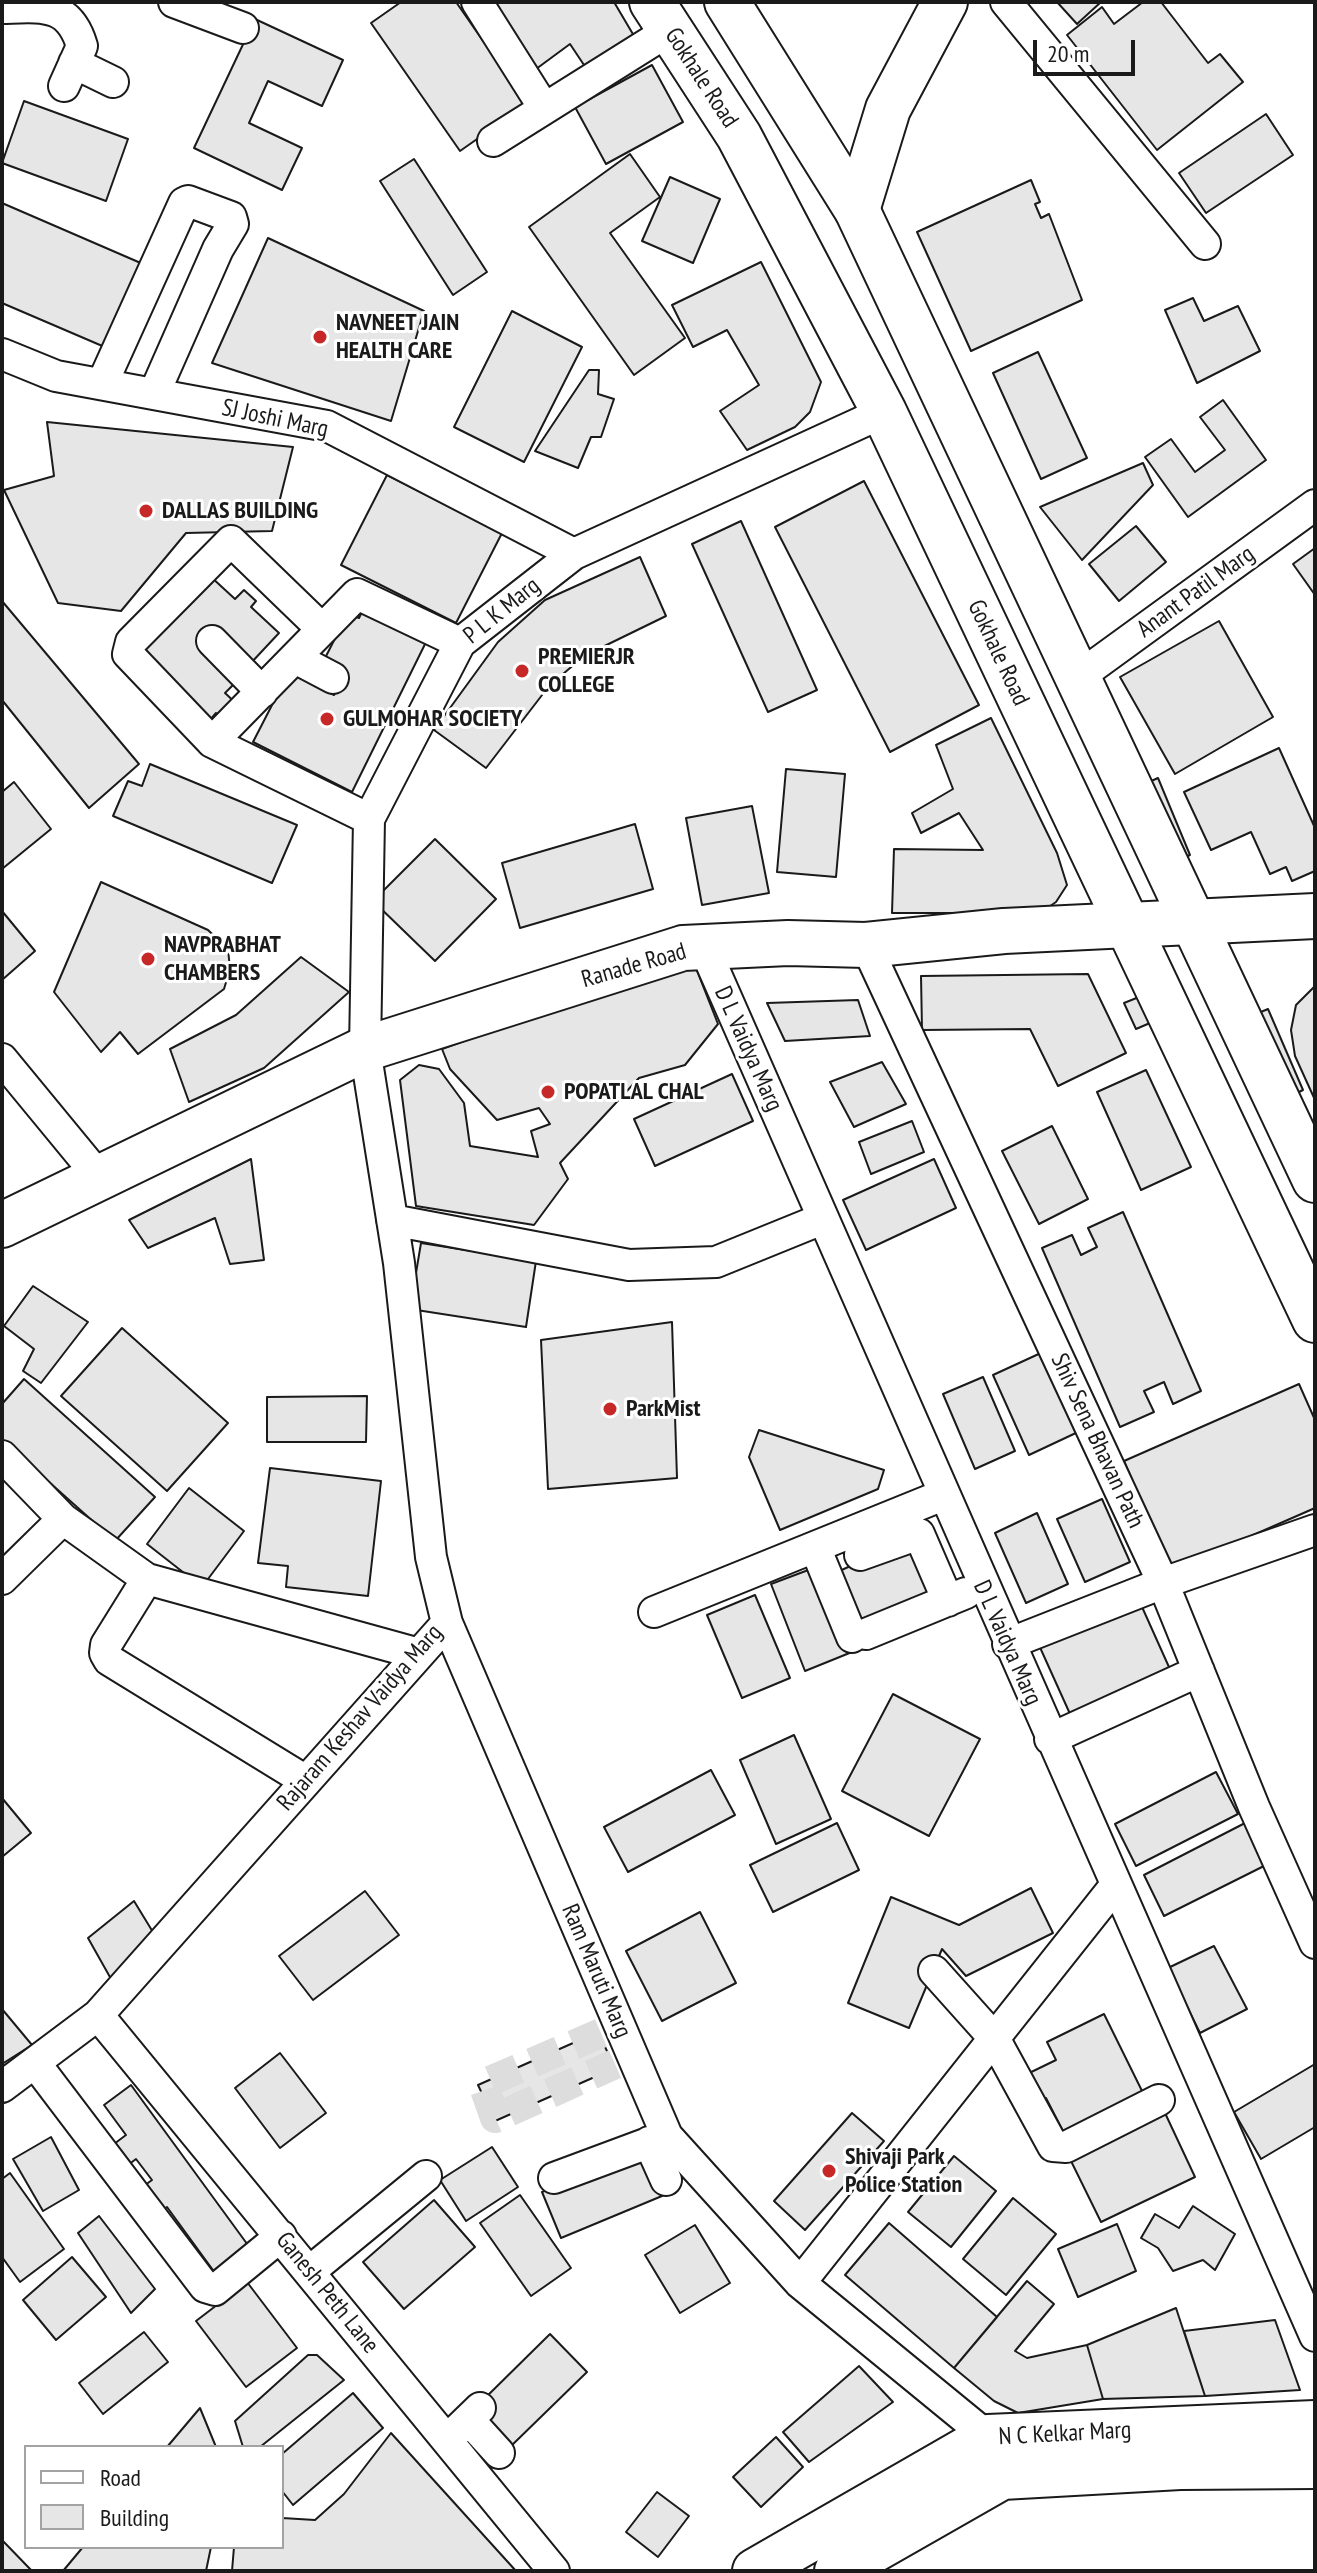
<!DOCTYPE html>
<html>
<head>
<meta charset="utf-8">
<style>
	body { margin:0 }
	#map { position:relative; width:1317px; height:2573px; overflow:hidden; background:#fff; font-family:"PT Sans Narrow",sans-serif }
	canvas { display:block }
	.frame { position:absolute; inset:0; border:4px solid #1a1a1a; pointer-events:none }
	.legend { position:absolute; left:24px; top:2445px; width:260px; height:104px; box-sizing:border-box; background:#fff; border:2px solid #a3a3a3; margin:0; padding:10px 14px; list-style:none; font-size:24px; color:#1a1a1a }
	.legend li { display:flex; align-items:center; gap:16px; height:40px }
	.legend b { width:40px; border:2px solid #a3a3a3 }
	.scale { position:absolute; left:1033px; top:40px; width:102px; height:36px; box-sizing:border-box; border:4px solid #1a1a1a; border-top:0; padding-left:10px; font-size:24px; line-height:28px; white-space:nowrap; color:#1a1a1a; -webkit-text-stroke:6px #fff; paint-order:stroke }
</style>
</head>
<body>
<div id="map">
<canvas width="1317" height="2573"></canvas>
<div class="frame"></div>
<ul class="legend">
<li><b style="height:10px;background:#fff"></b>Road</li>
<li><b style="height:22px;background:#e6e6e6"></b>Building</li>
</ul>
<div class="scale">20 m</div>
</div>
<script>
const g = document.querySelector('canvas').getContext('2d');
g.lineJoin = 'round';
function paint(path, color) {
  g.fillStyle = color;
  g.fill(path, 'evenodd');
}
function trace(path, color, width, dash) {
  g.strokeStyle = color;
  g.lineWidth = width;
  g.lineCap = dash ? 'butt' : 'round';
  g.setLineDash(dash || []);
  g.stroke(path);
}
function write(font, color, halo, rows, align = 'center') {
  g.font = font + ' "PT Sans Narrow",sans-serif';
  g.lineWidth = 6;
  g.setLineDash([]);
  g.textBaseline = 'middle';
  g.strokeStyle = halo;
  g.fillStyle = color;
  for (const [text, x, y, turn = 0] of rows) {
    g.save();
    g.translate(x, y);
    g.rotate((+turn || 0) * Math.PI / 180);
    g.textAlign = isNaN(turn) ? turn : align;
    if (halo) g.strokeText(text, 0, 0);
    g.fillText(text, 0, 0);
    g.restore();
  }
}
const building = new Path2D(`
	M401,2h55l71,102 -67,47 -89,-128z
	M489,2h125l23,39 -49,30 -18,-27 -38,28z
	M1057,2h44l-24,22z
	M1143,2h18l47,61 12,-9 23,28 -86,68 -90,-115 35,-28 12,17z
	M255,19l88,41 -21,46 -54,-25 -19,42 53,25 -20,42 -88,-42z
	M652,65l31,57 -77,42 -31,-57z
	M24,101l104,38 -22,62 -104,-38z
	M1266,114l27,41 -87,58 -27,-40z
	M630,154l30,43 -50,36 75,105 -51,37 -105,-148z
	M414,159l73,113 -34,23 -73,-114z
	M670,177l50,22 -27,64 -51,-22z
	M1031,180l9,22 -5,2 6,14 8,-4 33,86 -111,51 -54,-119z
	M2,203l141,61 -36,84 -105,-45z
	M268,238l156,73 -33,110 -179,-58z
	M761,262l60,120 -11,30 -15,15 -48,23 -27,-39 39,-26 -32,-55 -34,17 -21,-42z
	M1193,298l11,23 34,-15 22,45 -63,32 -32,-73z
	M512,311l70,36 -58,115 -70,-35z
	M1038,352l49,106 -46,21 -48,-106z
	M589,370h10l-1,24 16,5 -13,38h-10l-13,31 -43,-17z
	M1223,400l43,60 -78,57 -43,-60 26,-18 24,33 30,-22 -25,-33z
	M47,422l246,25 -21,84 -86,2 -65,78 -63,-8 -54,-113 50,-14z
	M1143,463l10,22 -71,75 -42,-53z
	M387,475l115,58 -46,90 -115,-58z
	M864,481l115,224 -89,47 -115,-225z
	M741,521l76,169 -49,22 -76,-168z
	M1136,526l30,36 -47,39 -30,-37z
	M1315,548v47l-22,-31z
	M640,557l26,59 -82,40 -35,30 -63,82 -52,-38 64,-88 47,-42z
	M210,576l25,23 9,-9 12,11 -5,6 28,26 -29,31 -38,-36 -15,15 40,38 -12,12 14,13 -14,15 -9,-8 -6,7 -72,-68z
	M2,601l137,163 -50,44 -87,-108z
	M367,601l64,31 -79,160 -99,-50 36,-70 45,23 10,-20 -22,-11 26,-51 11,5z
	M1219,621l54,96 -98,57 -55,-97z
	M991,718l66,135 10,32 -11,17 -16,11h-148l2,-64 89,1 -24,-37 -38,20 -9,-20 41,-24 -17,-44z
	M1279,748l36,80v43l-23,10 -6,-14 -16,7 -19,-42 -40,18 -27,-58z
	M150,764l147,61 -25,58 -159,-67 15,-35 14,5z
	M786,769l59,5 -9,103 -59,-5z
	M1158,778l32,77 -9,4 -32,-77z
	M14,782l37,47 -49,40v-77z
	M752,806l17,87 -67,12 -16,-87z
	M635,824l18,65 -133,39 -18,-65z
	M435,839l61,60 -61,62 -62,-60z
	M101,882l107,48 20,19 2,20 -6,20 -86,65 -18,-22 -19,20 -47,-60z
	M2,911l33,40 -33,29z
	M301,957l48,35 -85,76 -75,34 -19,-53 66,-34z
	M692,958l26,66 -33,41 -46,13 -79,85 8,16 -34,46 -118,-19 -16,-126 19,-15 20,4 25,34 6,43 68,11 -7,-26 19,-7 -11,-16 -42,12 -47,-51 -8,-20z
	M1088,974l38,79 -68,33 -28,-57 -108,1 -1,-54z
	M1315,986v114l-20,-44 -4,-26 5,-25z
	M1139,997l11,26 -14,6 -12,-26z
	M858,1000l12,36 -85,5 -18,-38z
	M1268,1009l35,81 -18,9 -36,-82z
	M882,1062l24,42 -52,23 -24,-45z
	M1146,1070l45,97 -50,23 -44,-98z
	M732,1074l21,47 -98,45 -21,-47z
	M912,1121l12,31 -53,22 -12,-32z
	M1052,1126l36,73 -49,25 -37,-73z
	M251,1159l13,101 -34,4 -15,-46 -67,30 -19,-28z
	M934,1159l22,49 -90,42 -23,-50z
	M1123,1212l78,179 -28,13 -9,-22 -20,9 10,21 -34,15 -78,-179 30,-13 9,20 16,-8 -9,-19z
	M421,1243l115,18 -10,66 -116,-18z
	M33,1286l55,36 -47,61 -18,-12 11,-22 -30,-23z
	M672,1322l5,156 -129,11 -7,-149z
	M122,1328l106,95 -61,68 -106,-95z
	M1043,1352l35,80 -49,23 -36,-80z
	M983,1377l32,74 -40,18 -32,-75z
	M24,1379l131,118 -40,44 -113,-101v-36z
	M1299,1384l16,36v88l-144,63 -47,-110z
	M367,1396l-1,46h-99v-45z
	M759,1430l125,40 -6,19 -98,41 -31,-73z
	M270,1468l111,13 -13,115 -82,-9 2,-21 -30,-3z
	M189,1488l55,43 -42,56 -55,-43z
	M1102,1499l28,63 -45,20 -28,-63z
	M1037,1513l31,71 -42,19 -31,-70z
	M910,1539l27,61 -77,30 -25,-57z
	M819,1566l33,86 -47,19 -34,-87z
	M755,1595l35,83 -48,20 -35,-83z
	M1138,1598l35,78 -98,49 -37,-82z
	M893,1694l87,45 -51,97 -87,-45z
	M794,1735l37,84 -55,25 -36,-84z
	M711,1770l24,45 -107,57 -24,-45z
	M1216,1772l22,42 -102,52 -21,-42z
	M2,1798l29,35 -29,24z
	M1247,1822l21,42 -104,52 -20,-41z
	M837,1823l22,47 -86,42 -23,-47z
	M1031,1888l22,45 -87,43 -24,-27 -33,79 -61,-25 43,-106 68,28z
	M365,1891l34,44 -86,65 -34,-44z
	M134,1901l25,41 -44,44 -27,-48z
	M700,1912l36,71 -74,38 -36,-70z
	M1214,1946l33,63 -47,24 -32,-65z
	M2,2009l30,36 -30,19z
	M1104,2014l43,87 -79,40 -22,-43 -11,6 -14,-27 35,-17 -9,-18z
	M598,2032l17,36 -120,53 -17,-36z
	M280,2053l46,60 -46,35 -45,-60z
	M1315,2064v63l-54,32 -27,-47z
	M131,2085l122,167 -35,25 -51,-70 -8,6 -18,-25 11,-8 -16,-21 -8,6 -14,-21 12,-9 -22,-30z
	M852,2113l32,28 -79,89 -31,-29z
	M1165,2113l30,64 -94,45 -31,-63z
	M51,2137l28,53 -36,21 -30,-52z
	M492,2147l26,40 -52,34 -26,-41z
	M644,2150l18,46 -101,42 -19,-46z
	M954,2156l42,35 -45,56 -43,-35z
	M10,2173l54,76 -44,33 -18,-25v-78z
	M520,2195l51,73 -40,28 -51,-73z
	M1013,2198l43,36 -50,61 -43,-36z
	M434,2200l41,47 -71,62 -41,-47z
	M1193,2206l42,28 -20,36 -12,-10 -30,11 -15,-23 -17,-10 14,-24 24,14z
	M99,2216l56,73 -24,24 -53,-80z
	M889,2223l108,94 -43,51 -109,-93z
	M1117,2224l19,47 -58,26 -20,-48z
	M695,2225l35,58 -50,30 -35,-58z
	M72,2257l34,40 -50,43 -33,-40z
	M1027,2281l27,23 -39,47 12,7 60,-13 16,54 -85,14 -24,-12 -40,-33z
	M247,2282l50,66 -51,39 -50,-66z
	M1176,2308l29,88 -102,3 -16,-54z
	M1275,2320l25,70 -95,6 -21,-65z
	M144,2332l24,30 -65,52 -24,-31z
	M550,2334l37,38 -79,77 -27,-29 -1,-17z
	M308,2355h9l27,25 -84,67h-17l-8,-26z
	M859,2366l34,36 -84,60 -26,-30z
	M353,2393l30,35 -90,77 -11,-14v-37z
	M200,2408l16,39h-49z
	M391,2433l125,138h-284l2,-24h48v-29l33,2 29,-26z
	M776,2437l27,30 -42,40 -28,-30z
	M657,2492l32,24 -31,41 -32,-25z
	M2,2540l30,31h-30z
	M83,2547h128l-5,24h-143z`);
const streetTunnel = new Path2D(`
	M601,2033l-118,51 12,34 120,-54`);
const street = new Path2D(`
	M174,2l69,26
	M477,2l67,106
	M1006,2l199,242
	M2,8c40,-1 67,-6 80,38l-18,40
	M74,63l39,19
	M493,141l177,-111
	M2,354l54,22 271,50 247,128
	M102,384l82,-181 4,-2 43,16 2,7 -15,25 -64,145
	M322,629l-91,-88 -100,101 -3,12 84,88 157,77
	M212,641l50,51
	M295,658l38,20
	M1077,678l238,-173
	M212,742l145,-148 103,49
	M866,945l297,638 91,224 61,136
	M704,947l611,1389
	M2,1059l98,119
	M392,1220l237,45 87,-3 106,-43
	M2,1456l61,63 84,60 272,75
	M815,1547l37,90
	M860,1555l59,-21 29,67
	M2,1579l61,-60
	M147,1579l-41,66 -1,8 4,7 197,121
	M654,1612l289,-117
	M447,1623l220,513 133,147 188,154
	M866,1634l100,-41
	M1008,1644l155,-61 152,-53
	M1050,1739l149,-68
	M934,1971l60,67 59,108 13,1 93,-47
	M98,2015l456,556
	M35,2063l170,224 10,3 66,-54
	M2,2087l96,-72 349,-392 -16,-66 -32,-294 -34,-214 4,-230 91,-176 114,-89 310,-142
	M649,2142l17,38
	M554,2178l113,-42
	M309,2272l117,-96
	M800,2283l315,-397
	M469,2420l30,33
	M447,2440l33,-32`);
const secondary = new Path2D(`
	M857,210l31,-101 57,-107
	M2,1225l363,-176 318,-101 105,-5 78,2 138,-14 311,-15`);
const primary = new Path2D(`
	M652,2l87,134 145,276 431,908
	M727,2l130,208 458,970
	M755,2571l233,-134 327,-14
	M837,2571l165,-94 178,-10 135,-1`);
const markers = [
	[320,337,8,"#c62828"],
	[146,511,8,"#c62828"],
	[522,671,8,"#c62828"],
	[327,719,8,"#c62828"],
	[148,959,8,"#c62828"],
	[548,1092,8,"#c62828"],
	[610,1409,8,"#c62828"],
	[829,2171,8,"#c62828"]
];
const streetNames = [
	["Gokhale Road",701,78,57],
	["SJ Joshi Marg",275,419,12],
	["Anant Patil Marg",1196,592,-36],
	["P L K Marg",502,611,-39],
	["Gokhale Road",998,653,65],
	["Ranade Road",634,966,-16],
	["D L Vaidya Marg",748,1049,66],
	["Shiv Sena Bhavan Path",1097,1441,65],
	["D L Vaidya Marg",1007,1643,66],
	["Rajaram Keshav Vaidya Marg",360,1718,-49],
	["Ram Maruti Marg",596,1971,67],
	["Ganesh Peth Lane",327,2293,51],
	["N C Kelkar Marg",1065,2434,-3]
];
const poiNames = [
	["NAVNEET JAIN",336,323],
	["HEALTH CARE",336,351],
	["DALLAS BUILDING",162,511],
	["PREMIERJR",538,657],
	["COLLEGE",538,685],
	["GULMOHAR SOCIETY",343,719],
	["NAVPRABHAT",164,945],
	["CHAMBERS",164,973],
	["POPATLAL CHAL",564,1092],
	["ParkMist",626,1409],
	["Shivaji Park",845,2157],
	["Police Station",845,2185]
];
paint(building, '#e6e6e6');
trace(building, '#1a1a1a', 2);
trace(streetTunnel, '#ddd', 30, [30, 15]);
trace(street, '#1a1a1a', 34);
trace(secondary, '#1a1a1a', 48);
trace(primary, '#1a1a1a', 48);
trace(street, '#fff', 30);
trace(secondary, '#fff', 44);
trace(primary, '#fff', 44);
for (const [x, y, r, color] of markers) {
  const dot = new Path2D();
  dot.arc(x, y, r, 0, 2 * Math.PI);
  g.fillStyle = color;
  g.fill(dot);
  trace(dot, '#fff', 3);
}
write('24px', '#1a1a1a', '#fff', streetNames);
write('bold 24px', '#1a1a1a', '#fff', poiNames, 'left');
</script>
</body>
</html>
